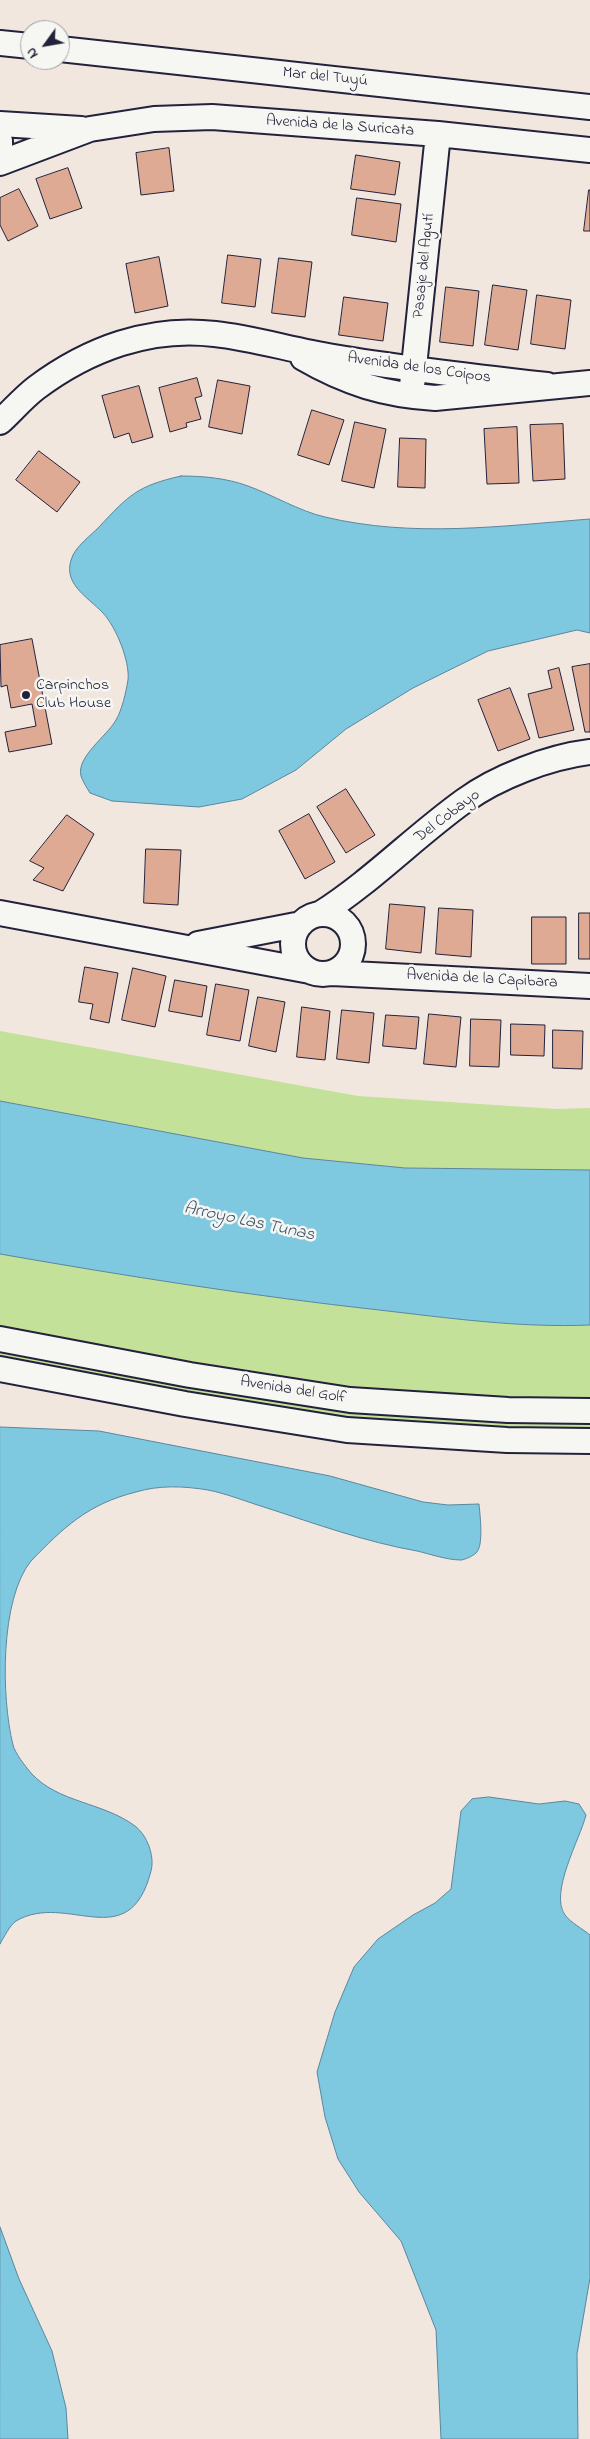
<!DOCTYPE html>
<html>
<head>
<meta charset="utf-8">
<style>
	body { margin:0 }
	#map { position:relative; width:590px; height:2439px; overflow:hidden; background:#f1e7df; font-family:"Indie Flower",sans-serif }
	canvas { display:block }
	.north { position:absolute; left:20px; top:20px; width:50px; height:50px; box-sizing:border-box; background:#f6f6f2; border:1px solid #a1a1a9; border-radius:50%; rotate:238deg; font-size:14px; font-weight:700; line-height:20px; text-align:center; color:#22223b }
	.north::after { content:''; display:block; margin:auto; width:18px; height:22px; background:#22223b; clip-path:polygon(50% 0,100% 100%,50% 72%,0 100%) }
</style>
</head>
<body>
<div id="map">
<canvas width="590" height="2439"></canvas>
<div class="north">N</div>
</div>
<script>
const g = document.querySelector('canvas').getContext('2d');
g.lineJoin = 'round';
function paint(path, color) {
  g.fillStyle = color;
  g.fill(path, 'evenodd');
}
function trace(path, color, width, dash) {
  g.strokeStyle = color;
  g.lineWidth = width;
  g.lineCap = dash ? 'butt' : 'round';
  g.setLineDash(dash || []);
  g.stroke(path);
}
function write(font, color, halo, rows, align = 'center') {
  g.font = font + ' "Indie Flower",sans-serif';
  g.lineWidth = 5;
  g.setLineDash([]);
  g.textBaseline = 'middle';
  g.strokeStyle = halo;
  g.fillStyle = color;
  for (const [text, x, y, turn = 0] of rows) {
    g.save();
    g.translate(x, y);
    g.rotate((+turn || 0) * Math.PI / 180);
    g.textAlign = isNaN(turn) ? turn : align;
    if (halo) g.strokeText(text, 0, 0);
    g.fillText(text, 0, 0);
    g.restore();
  }
}
const green = new Path2D(`
	M0,1031l358,65 198,13 34,-1v62l-185,-2 -102,-10 -303,-57z
	M0,1254c126,21 252,42 379,56 70,8 140,18 211,15v76l-78,-1 -168,-9 -344,-61z
	M0,1348l590,71v8c-91,1 -182,-1 -273,-13 -106,-13 -212,-36 -317,-56z`);
const water = new Path2D(`
	M181,476c22,0 45,2 67,10 25,9 51,25 77,31 88,21 176,9 265,2v114l-13,-3 -89,21 -75,37 -67,41 -50,41 -54,29 -43,8 -87,-6 -22,-8c-3,-5 -7,-11 -9,-17 -5,-19 26,-40 35,-56 6,-10 10,-28 12,-40 2,-19 -12,-53 -25,-67 -16,-17 -43,-30 -30,-58 5,-10 18,-20 26,-28 30,-32 38,-41 82,-51z
	M0,1101l303,57 102,10 185,2v155c-71,3 -141,-7 -211,-15 -127,-14 -253,-34 -379,-56z
	M0,1427l99,4 231,45 93,26 25,3 31,-1c1,11 5,42 -3,49 -3,3 -12,7 -15,7 -14,0 -31,-6 -44,-9 -51,-9 -101,-27 -150,-43 -20,-6 -39,-14 -59,-18 -24,-4 -49,-5 -72,2 -48,12 -72,35 -105,69 -31,38 -30,136 -18,184 2,8 12,21 18,28 27,30 72,29 104,53 12,9 20,30 16,45 -22,86 -84,20 -135,50 -6,4 -12,16 -16,23z
	M489,1797l50,7 26,-3 14,3 7,11c-6,24 -37,78 -21,100 6,8 18,14 25,20v343l-13,76 1,85h-137l-5,-109 -35,-89 -42,-49 -21,-33 -13,-42 -8,-45 18,-60 19,-45 24,-28 35,-24 22,-12 16,-14 10,-78 11,-12z
	M0,2227l19,52 33,72 14,57 2,31h-68z`);
const building = new Path2D(`
	M169,148l5,43 -33,4 -5,-42z
	M356,155l44,7 -5,33 -44,-6z
	M68,168l14,40 -32,11 -14,-40z
	M19,189l19,37 -30,15 -8,-16v-27z
	M589,190h1v41h-6z
	M357,198l44,6 -5,38 -44,-7z
	M228,255l33,4 -6,48 -33,-4z
	M159,257l9,49 -33,7 -9,-49z
	M279,258l33,4 -7,55 -33,-4z
	M493,285l34,5 -9,60 -33,-5z
	M446,287l33,4 -6,55 -33,-4z
	M537,295l34,5 -6,49 -34,-5z
	M344,297l44,6 -5,38 -44,-6z
	M197,378l5,18 -7,2 6,21 -15,4 1,4 -17,5 -11,-44z
	M218,380l32,6 -8,48 -33,-7z
	M139,386l14,51 -21,6 -3,-10 -15,5 -12,-42z
	M312,410l32,10 -15,45 -31,-10z
	M355,422l31,7 -12,59 -32,-7z
	M563,424l2,55 -32,2 -3,-56z
	M517,427l2,56 -32,1 -3,-55z
	M400,438l26,1 -1,49 -27,-1z
	M39,451l41,31 -23,30 -41,-32z
	M32,639l20,105 -43,8 -4,-20 31,-6 -4,-22 -21,4 -4,-23 -6,2 -1,-42z
	M590,664v68h-5l-13,-65z
	M559,668l15,62 -35,8 -11,-44 24,-6 -4,-17z
	M510,688l20,51 -32,12 -20,-51z
	M346,789l29,46 -29,18 -29,-46z
	M309,814l26,48 -30,17 -26,-48z
	M67,815l27,19 -31,57 -30,-11 11,-12 -14,-7z
	M146,849l35,1 -3,55 -34,-2z
	M390,904l35,3 -4,46 -35,-4z
	M439,908l34,2 -2,47 -35,-3z
	M579,913h11v46h-11z
	M532,917h34v47h-34z
	M85,967l33,6 -9,50 -19,-4 3,-15 -14,-2z
	M133,968l33,8 -11,51 -33,-7z
	M175,980l32,6 -5,31 -33,-6z
	M216,984l33,6 -9,51 -33,-6z
	M258,997l27,5 -9,50 -27,-6z
	M302,1007l28,4 -5,49 -28,-3z
	M342,1010l32,3 -5,50 -32,-4z
	M429,1014l32,3 -5,50 -32,-3z
	M386,1015l33,2 -3,32 -33,-3z
	M471,1019l30,1 -2,47 -29,-1z
	M511,1024l34,1 -1,31 -33,-1z
	M553,1030l30,1 -1,38 -29,-1z`);
const minor = new Path2D(`
	M0,43l30,3
	M60,49l530,58
	M0,124l81,5
	M0,141v11
	M0,163l90,-34 64,-10 58,-2 226,17 152,16
	M303,358c43,25 82,37 132,40l155,-15
	M412,386l26,-252
	M0,422c12,-11 23,-24 36,-34 52,-39 114,-62 179,-54 38,4 80,17 119,23 71,12 142,20 213,28
	M0,913l310,58
	M320,914c52,-33 94,-77 144,-113 33,-24 85,-44 126,-49
	M293 944a30 30 0 1 1 60 0a30 30 0 1 1-60 0Z
	M198,944l103,-20
	M332,973l258,13
	M0,1339l190,36 160,25 158,10 82,1
	M0,1369l185,35 162,26 160,10 83,1`);
const markers = [
	[26,695,5,"#22223b"]
];
const streetNames = [
	["Mar del Tuyú",325,78,6],
	["Avenida de la Suricata",340,127,4],
	["Pasaje del Agutí",425,266,-84],
	["Avenida de los Coipos",419,369,8],
	["Del Cobayo",448,817,-37],
	["Avenida de la Capibara",482,980,3],
	["Avenida del Golf",293,1391,9]
];
const poiNames = [
	["Carpinchos",36,686],
	["Club House",36,704]
];
const waterNames = [
	["Arroyo Las Tunas",249,1223,12]
];
paint(green, '#c4e199');
paint(water, '#7fc9e0');
trace(water, '#5a869e', 1);
paint(building, '#dfaa94');
trace(building, '#22223b', 1);
trace(minor, '#22223b', 28);
trace(minor, '#f6f6f2', 24);
for (const [x, y, r, color] of markers) {
  const dot = new Path2D();
  dot.arc(x, y, r, 0, 2 * Math.PI);
  g.fillStyle = color;
  g.fill(dot);
  trace(dot, '#f6f6f2', 2);
}
write('16px', '#22223b', '#f6f6f2', streetNames);
write('16px', '#22223b', '#f6f6f2', poiNames, 'left');
write('italic 18px', '#3e546d', '#f6f6f2', waterNames);
</script>
</body>
</html>
